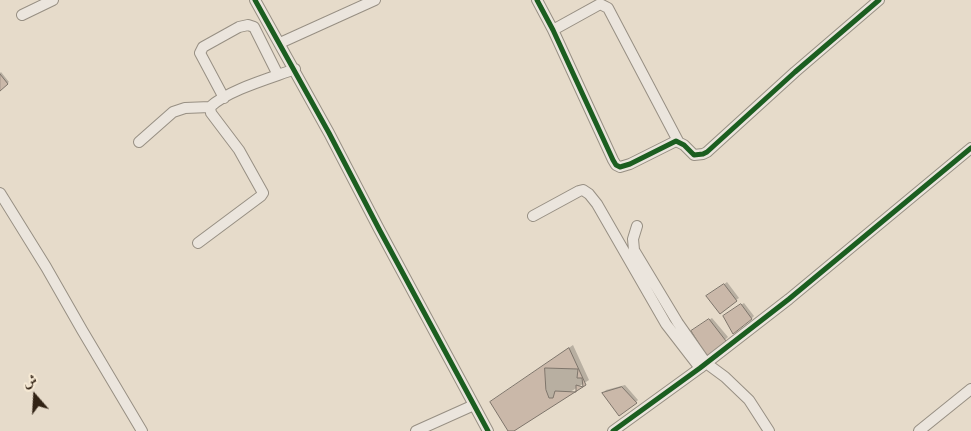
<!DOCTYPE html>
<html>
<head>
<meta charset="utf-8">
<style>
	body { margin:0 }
	#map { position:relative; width:971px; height:431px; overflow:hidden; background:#e6dbca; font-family:"IM FELL DW Pica",Amiri,serif }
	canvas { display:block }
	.north { position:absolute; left:10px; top:371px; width:50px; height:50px; -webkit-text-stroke:4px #f7ead5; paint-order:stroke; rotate:341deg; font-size:14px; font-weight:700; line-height:20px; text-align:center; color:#312214 }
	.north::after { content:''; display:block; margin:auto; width:18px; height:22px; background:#312214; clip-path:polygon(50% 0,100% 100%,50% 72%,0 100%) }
</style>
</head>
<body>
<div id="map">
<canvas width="971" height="431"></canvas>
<div class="north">ش</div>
</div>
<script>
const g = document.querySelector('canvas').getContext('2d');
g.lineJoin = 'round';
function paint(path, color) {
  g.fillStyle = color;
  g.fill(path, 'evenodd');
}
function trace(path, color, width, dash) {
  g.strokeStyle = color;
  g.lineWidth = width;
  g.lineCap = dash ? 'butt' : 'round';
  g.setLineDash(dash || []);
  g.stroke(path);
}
const shadow = new Path2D(`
	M1,72l8,10 -9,7v-16z
	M727,282l12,16 -3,2 -25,-6z
	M744,303l10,13 -3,3 -24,-5z
	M712,318l16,19 -20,19 -13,-27z
	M573,345l16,35 -80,51 -18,-29z
	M625,385l13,15 -2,2 -33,-9 3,-3z`);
const building = new Path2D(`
	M0,74l8,10 -8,7z
	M724,284l13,17 -17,13 -14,-18z
	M741,304l11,15 -19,15 -10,-18z
	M709,319l17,22 -18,17 -17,-27z
	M569,348l17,37 -72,46h-6l-18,-29z
	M545,368l33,1 -1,9h5l1,9 -7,-2v7l-21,-1 -2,7h-4l-3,-8z
	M622,387l15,16 -18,13 -17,-23z`);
const street = new Path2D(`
	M255,0l74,133 50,96 109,202
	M537,0l16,30 60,130 3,5 4,2 10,-3 46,-23 8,4 10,10 9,-1 4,-2 88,-80 84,-72
	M22,15l31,-15
	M553,30l47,-26 8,4 70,133
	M280,43l95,-43
	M224,98l-24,-45 3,-6 36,-20 9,-2 6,2 24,48
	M139,142l34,-30 12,-4 25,-1
	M0,193l46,74 36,63 60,101
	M533,216l46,-25 4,-1 6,4 8,10 69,120 34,44
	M637,226l-4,13 1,11 44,73 28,40 19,14 24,23 20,31
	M198,243l63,-47 2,-3 -24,-43 -28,-37 -1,-6c18,-17 61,-29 85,-38
	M416,431l58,-26
	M613,431l87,-63 89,-69 182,-151
	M919,431l52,-42`);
const cycleway = new Path2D(`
	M255,0l74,133 50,96 109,202
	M537,0l16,30 60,130 3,5 4,2 10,-3 46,-23 8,4 10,10 9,-1 4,-2 88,-80 84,-72
	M613,431l87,-63 89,-69 182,-151`);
paint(shadow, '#0003');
paint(building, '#cab8a9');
trace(building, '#7e756b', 1);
trace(street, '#978f83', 12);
trace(street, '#ebe5dd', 10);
trace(cycleway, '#1b5e20', 5);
</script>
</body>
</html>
